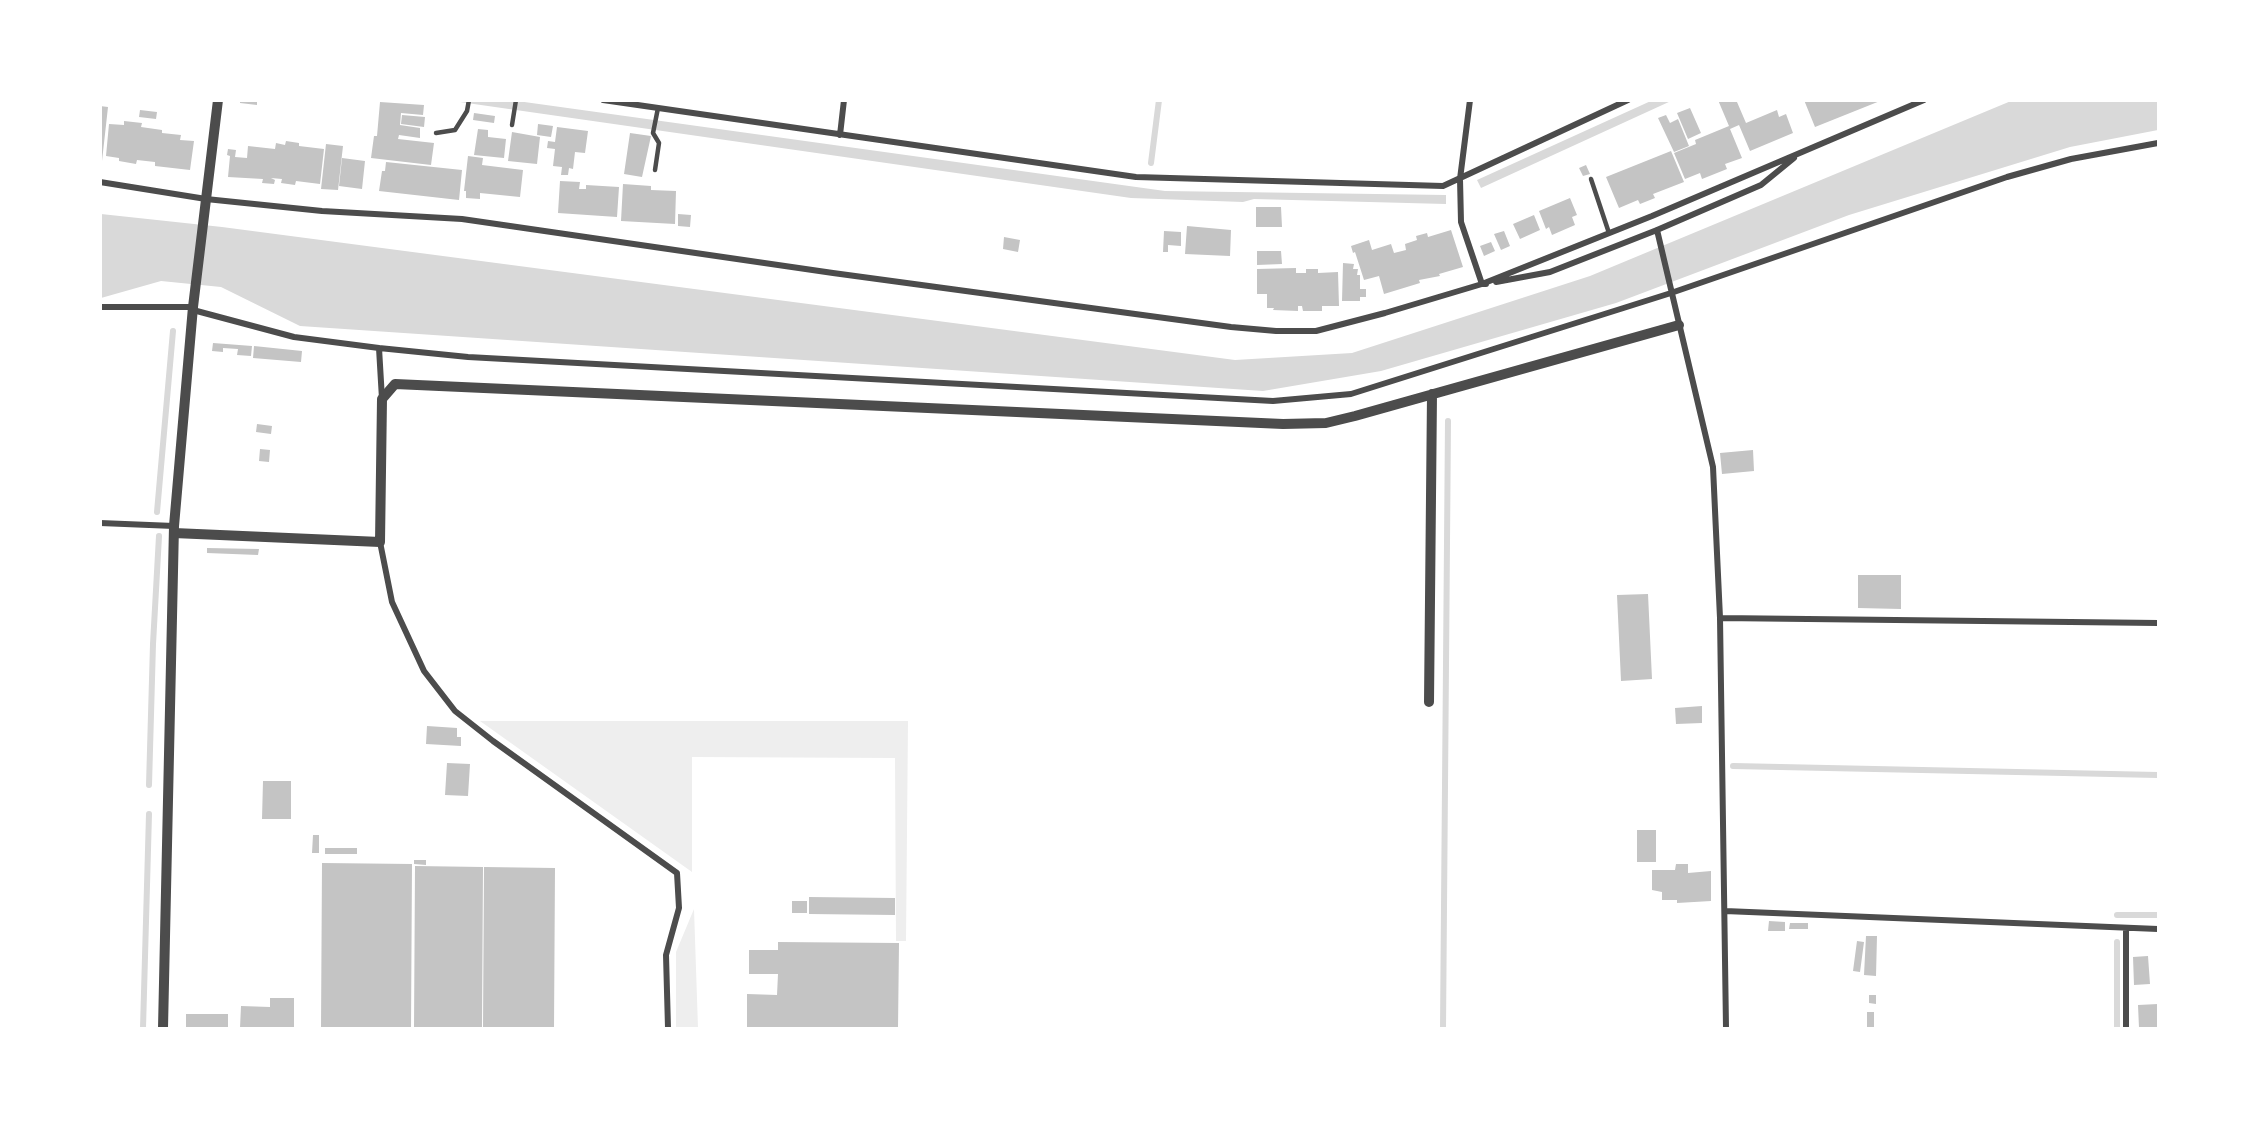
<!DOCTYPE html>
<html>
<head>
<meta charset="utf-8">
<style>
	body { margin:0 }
	#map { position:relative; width:2259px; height:1129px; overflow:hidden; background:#fff; font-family:"Source Sans 3",sans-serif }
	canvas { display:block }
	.frame { position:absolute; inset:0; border:102px solid #fff; pointer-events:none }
</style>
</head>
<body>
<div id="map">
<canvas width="2259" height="1129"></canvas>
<div class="frame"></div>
</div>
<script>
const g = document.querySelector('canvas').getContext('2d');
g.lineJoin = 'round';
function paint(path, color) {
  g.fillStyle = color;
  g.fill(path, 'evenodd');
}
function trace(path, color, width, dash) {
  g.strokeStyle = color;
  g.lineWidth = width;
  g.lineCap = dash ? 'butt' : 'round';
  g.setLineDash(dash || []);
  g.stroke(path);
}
const green = new Path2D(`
	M480,721h428l-2,220h-10l-1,-183 -203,-1v115z
	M694,909l4,119h-22v-76z`);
const water = new Path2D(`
	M510,100l655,91 281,4v9l-192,-5 -11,3 -112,-4 -678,-97z
	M1653,100l18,1 -190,87 -4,-8z
	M2011,101h147v29l-88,17 -221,68 -233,88 -235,68 -118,20 -963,-65 -79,-39 -60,-6 -60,17v-84l121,13 1013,133 117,-7 238,-77z`);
const stream = new Path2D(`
	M1151,163l8,-63
	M157,512l16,-181
	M1733,766l425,9
	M149,785l4,-141 6,-108
	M2117,915h41
	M2117,942v86
	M143,1028l6,-214
	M1443,1028l5,-607`);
const building = new Path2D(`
	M240,100h17v5l-17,-2z
	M1718,100h24l-5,2 9,21 31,-13 2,7 7,-3 7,19 -43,18 -11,-26 -9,4 12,29 -17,6 2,5 -25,10 -2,-6 -15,6 -11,-26 22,-9 -1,-4 34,-14z
	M1804,100h76v1l-65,26z
	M380,102l44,3 -1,10 -22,-2 -1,12 20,3v10l-21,-3 -1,4 36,4 -3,22 -60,-7 3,-22h3z
	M100,106l8,1 -6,54h-2z
	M1690,108l11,25 -13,6 -11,-26z
	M140,110l17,2 -1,7 -17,-2z
	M474,113l21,3 -1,7 -21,-3z
	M402,115l23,2 -1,10 -23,-3z
	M1666,115l4,8 8,-4 11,27 -15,6 -16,-34z
	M124,121l18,2 -1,4 21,3v3l19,2 -1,5 14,1 -4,29 -35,-4v-4l-18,-2 -1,4 -17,-3v-3l-13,-2 3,-32 15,1z
	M538,124l15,2 -2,11 -14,-2z
	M557,127l31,4 -3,22 -10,-1 -2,17 -4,-1 -1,7h-7l1,-8 -9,-1 2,-17 -8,-1 1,-7 7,1z
	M478,129l10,1v7l18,2 -2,19 -30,-3z
	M512,132l28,5 -3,27 -29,-3z
	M630,133l21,3 -9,41 -18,-3z
	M286,141l13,2v3l25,3 -4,35 -24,-3 -1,4 -14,-2 1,-4 -11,-1 4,2 -1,4 -12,-1 1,-4 -35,-2 2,-21 -3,-1 1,-6 8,1 -1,7 12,1 1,-12 27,3 1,-6 9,2z
	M326,144l17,2 -5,44 -17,-1z
	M1671,151l13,31 -31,12 2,4 -15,6 -2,-4 -19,8 -13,-31z
	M468,156l15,2 -1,7 41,5 -3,27 -40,-4v6l-14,-1v-7h-2z
	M342,158l23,3 -3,28 -23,-3z
	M386,162l76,8 -3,30 -80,-9 3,-20h3z
	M1586,165l4,9 -7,2 -4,-8z
	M560,181l20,1 -1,7h7v-4l33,2 -2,30 -59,-4z
	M623,184l28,2v4l25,1 -1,33 -54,-3z
	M1570,198l7,17 -5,2 3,8 -23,10 -3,-8 -3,2 -7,-18z
	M1256,207h25l1,20h-26z
	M678,214l13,1 -1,12 -12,-1z
	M1534,215l6,15 -20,9 -7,-15z
	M1187,226l44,4 -1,26 -45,-2z
	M1451,230l12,37 -24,7 1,2 -21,4 1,3 -36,11 -5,-18 -15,4 -9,-28 -2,1 -2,-7 18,-6 3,10 19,-6 3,9 12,-3 -1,-6 12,-4 -1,-4 11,-3 1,4z
	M1164,231l17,1v14l-13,-1v7h-5z
	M1504,231l6,15 -9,4 -7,-16z
	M1004,237l16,3 -2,12 -15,-3z
	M1491,242l4,9 -11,5 -4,-10z
	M1257,251h24l1,13 -25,1z
	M1343,263l11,1 -1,5h5l-1,6h3v14h6v8h-6v4h-18z
	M1296,268v5h10v-4h12v4l20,-1 1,34h-17v5h-19l-1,-5h-4v5l-25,-1 1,-2h-7v-14h-10v-25z
	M213,343l39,3 -1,10 -14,-1 1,-6 -15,-1v4l-11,-1z
	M254,346l48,5 -1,11 -48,-4z
	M257,424l15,2 -1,8 -15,-2z
	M260,449l10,1 -1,12 -10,-1z
	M1753,450l1,21 -32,3 -2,-21z
	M207,548l52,1 -1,6 -51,-2z
	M1858,575h43v34l-43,-1z
	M1648,594l4,85 -31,2 -4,-86z
	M1702,706v17l-26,1 -1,-16z
	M427,726l30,2v9h4v9l-35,-2z
	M447,763l23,1 -2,32 -23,-1z
	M263,781h28v38h-29z
	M1637,830h19v32h-19z
	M313,835h6v18h-7z
	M325,848h32v6h-32z
	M414,860h12v5l-12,-1z
	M322,863l90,1 -1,164h-90z
	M1676,864h12v9l23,-2v30l-34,2v-3h-15v-8l-10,-2v-20h23z
	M415,866l68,1 -1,161h-68z
	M484,867l71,1 -1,160h-71z
	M809,897l86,1v17l-86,-1z
	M792,901h15v12h-15z
	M1769,921l16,1v9h-17z
	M1790,923h18v6h-19z
	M1866,936h11l-1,40 -12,-1z
	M1857,941l7,1 -4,30 -7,-1z
	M778,942l121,1 -1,85h-151v-34l30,1 1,-21h-29v-24h29z
	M2148,956l2,28 -16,1 -1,-28z
	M1869,995h7v9l-7,-1z
	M270,998h24v30h-54l1,-22 29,1z
	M2158,1004v24h-19l-1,-23z
	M1867,1012h7v16h-7z
	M186,1014h42v14h-42z`);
const service = new Path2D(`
	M512,125l4,-25
	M436,133l19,-3 12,-19 2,-11
	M655,170l4,-27 -6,-10 5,-25
	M1591,179l18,54`);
const minor = new Path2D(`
	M603,100l533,77 307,9 185,-86
	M1470,100l-10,79 1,43 21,62h4
	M840,135l4,-35
	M100,182l106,17 116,12 140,8 371,54 398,54 45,4h40l69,-18 97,-29 170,-68 272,-116
	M1657,230l56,237 7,151 6,410
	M1496,282l54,-10 107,-42 104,-45 33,-27
	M100,307h93
	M193,310l101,27 85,11 3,51
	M379,348l89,9 805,44 78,-7 320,-101 336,-116 64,-18 87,-16
	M100,523l74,3
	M380,542l12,60 32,69 31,40 38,30 184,132 2,35 -13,47 2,73
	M1720,618l438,5
	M1725,911l433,18
	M2126,1028v-99`);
const tertiary = new Path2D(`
	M174,533l206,9 2,-143 13,-15 888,40 43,-1 29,-7 324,-91
	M1429,702l3,-308
	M163,1028l11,-502 19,-219 25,-207`);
paint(green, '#eee');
paint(water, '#d9d9d9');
trace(stream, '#d9d9d9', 6);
paint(building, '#c4c4c4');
trace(service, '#4c4c4c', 4.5);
trace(minor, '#4c4c4c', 6);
trace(tertiary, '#4c4c4c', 10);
</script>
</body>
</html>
